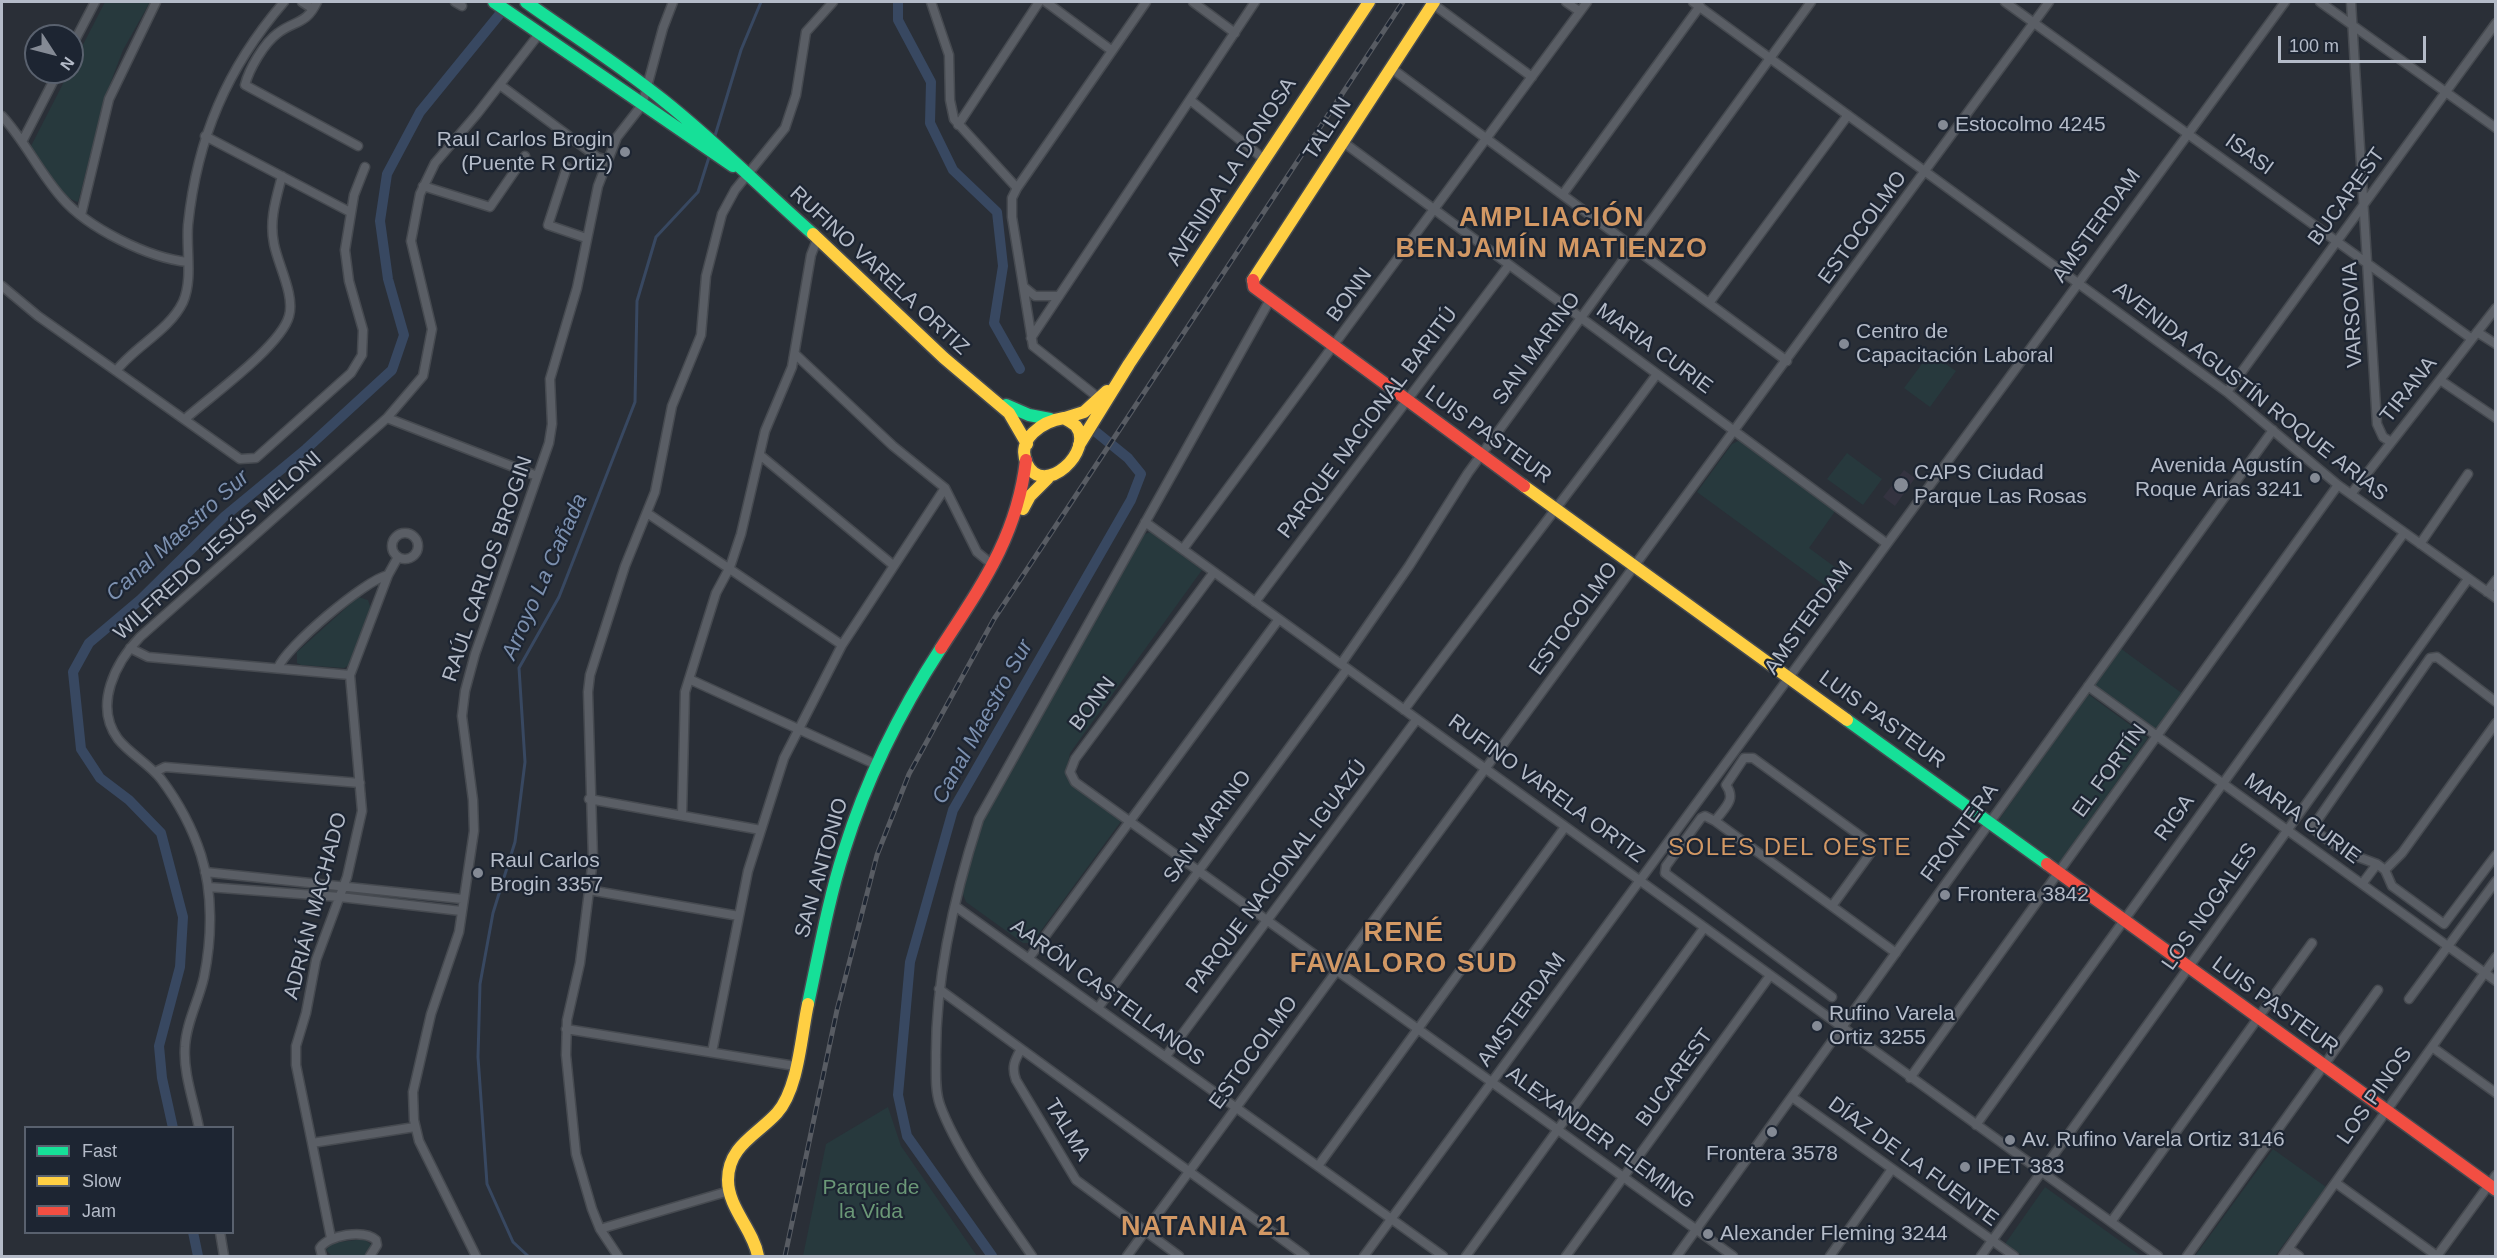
<!DOCTYPE html>
<html>
<head>
<meta charset="utf-8">
<style>
	body { margin:0 }
	#map { position:relative; width:2497px; height:1258px; overflow:hidden; background:#2a2f37; font-family:Helvetica,sans-serif }
	canvas { display:block }
	.frame { position:absolute; inset:0; border:3px solid #b4bbc8; pointer-events:none }
	.legend { position:absolute; left:24px; top:1126px; width:210px; height:108px; box-sizing:border-box; background:#1d2532; border:2px solid #59616e; margin:0; padding:8px 10px; list-style:none; font-size:18px; color:#b4bbc8 }
	.legend li { display:flex; align-items:center; gap:12px; height:30px }
	.legend b { width:30px; border:2px solid #59616e }
	.north { position:absolute; left:24px; top:24px; width:60px; height:60px; box-sizing:border-box; background:#1d2532; border:2px solid #59616e; border-radius:50%; rotate:126deg; font-size:16px; font-weight:700; line-height:24px; text-align:center; color:#b4bbc8 }
	.north::after { content:''; display:block; margin:auto; width:21px; height:27px; background:#848a95; clip-path:polygon(50% 0,100% 100%,50% 72%,0 100%) }
	.scale { position:absolute; left:2278px; top:36px; width:148px; height:27px; box-sizing:border-box; border:3px solid #b4bbc8; border-top:0; padding-left:8px; font-size:18px; line-height:21px; white-space:nowrap; color:#b4bbc8; -webkit-text-stroke:4px #1d2532; paint-order:stroke }
</style>
</head>
<body>
<div id="map">
<canvas width="2497" height="1258"></canvas>
<div class="frame"></div>
<ul class="legend">
<li><b style="height:8px;background:#16e098"></b>Fast</li>
<li><b style="height:8px;background:#ffcf43"></b>Slow</li>
<li><b style="height:8px;background:#f24e42"></b>Jam</li>
</ul>
<div class="north">N</div>
<div class="scale">100 m</div>
</div>
<script>
const g = document.querySelector('canvas').getContext('2d');
g.lineJoin = 'round';
function paint(path, color) {
  g.fillStyle = color;
  g.fill(path, 'evenodd');
}
function trace(path, color, width, dash) {
  g.strokeStyle = color;
  g.lineWidth = width;
  g.lineCap = dash ? 'butt' : 'round';
  g.setLineDash(dash || []);
  g.stroke(path);
}
function write(font, color, halo, rows, align = 'center') {
  g.font = font + ' Helvetica,sans-serif';
  g.lineWidth = 4.5;
  g.setLineDash([]);
  g.textBaseline = 'middle';
  g.strokeStyle = halo;
  g.fillStyle = color;
  for (const [text, x, y, turn = 0] of rows) {
    g.save();
    g.translate(x, y);
    g.rotate((+turn || 0) * Math.PI / 180);
    g.textAlign = isNaN(turn) ? turn : align;
    if (halo) g.strokeText(text, 0, 0);
    g.fillText(text, 0, 0);
    g.restore();
  }
}
const medical = new Path2D(`
	M1904,470l11,8 -20,28 -12,-9z`);
const green = new Path2D(`
	M105,2h45l-27,48 -16,42 -29,110c-20,-5 -36,-39 -47,-56l38,-74h3v-6z
	M1930,353l26,18 -26,36 -26,-19z
	M1738,441l6,1 92,68 -27,38 38,28 -12,17 -138,-101 35,-48z
	M1847,453l35,26 -19,26 -36,-26z
	M1150,532l52,38 -132,183 -3,15 5,14 50,38 -90,123h-9l-57,-41 -4,-10 21,-71 160,-286z
	M358,597l10,3 3,9 -22,56 -5,3 -43,-3 -4,-2v-11z
	M2120,648l63,46 -27,36 -63,-46z
	M2088,694l60,44 -89,125 -61,-42z
	M888,1107l13,39 76,110h-174l23,-112z
	M2273,1149l53,38 -51,69h-80z
	M2045,1187l96,69h-118l-18,-12z
	M364,1239l9,7 -7,9 -34,1 -6,-6 6,-7z`);
const stream = new Path2D(`
	M714,139l27,-89 20,-48
	M528,1256l-15,-14 -26,-58 -9,-127 2,-73 13,-71 22,-71 10,-80 -6,-94 40,-71 76,-195 2,-101 19,-64 42,-45 12,-38`);
const canal = new Path2D(`
	M898,2v18l33,62 -1,41 23,47 44,42 6,54 -9,57 26,46
	M173,1128l-11,-50 -3,-32 21,-79 3,-50 -22,-84 -32,-33 -29,-22 -19,-29 -8,-77 16,-29 52,-44 84,-83 81,-67 86,-79 12,-35 -16,-56 -8,-58 7,-47 33,-62 79,-97
	M193,1232l5,24
	M992,1256l-85,-120 -9,-41 12,-133 43,-152 178,-310 10,-26 -13,-16 -32,-26`);
const street = new Path2D(`
	M302,2l11,7
	M317,2c-11,23 -22,18 -39,31 -14,10 -29,36 -33,52l113,61
	M455,2l7,4
	M931,2l18,53 1,45 4,19 63,69 -5,10v19l21,129 67,53
	M1046,2l65,48
	M1193,2l42,31
	M1566,2l13,9
	M1693,2l534,390 111,93 158,113
	M2005,2l467,337
	M2320,2l176,126
	M2351,2l26,422 6,13 8,5
	M1433,4l99,73
	M72,46l23,-44
	M1391,68l396,293
	M500,85l97,72 11,3
	M1190,100l74,59
	M2,116c23,25 37,56 60,82 26,30 86,60 126,64
	M958,125l81,-123
	M205,136l145,76
	M23,140l35,-68
	M1343,142l543,401
	M567,167l-19,58 38,13
	M423,186l67,21 35,-51
	M1017,188l129,-186
	M1563,194l137,-188
	M81,215l28,-116 47,-97
	M2,286l36,30 78,55c19,-25 53,-40 67,-69 10,-23 3,-52 5,-77 9,-87 39,-157 96,-223
	M1024,287l11,9h24
	M1709,303l139,-188
	M2477,332l19,12
	M1031,338l224,-336
	M795,354l98,92 52,42 32,64 17,14
	M116,371l124,88 16,-1 95,-85 11,-18 1,-25 -14,-49 -4,-31 9,-55 11,-28
	M2440,380l56,38
	M2227,392l269,-369
	M387,418l150,58
	M185,419c26,-23 96,-73 104,-103 6,-21 -11,-51 -15,-72 -5,-24 2,-45 8,-68
	M760,455l133,110
	M2351,494l145,-186
	M647,513l195,132
	M1145,522l1013,734
	M392 546a13 13 0 1 1 26 0a13 13 0 1 1-26 0Z
	M2420,544l48,-70
	M1183,549l404,-547
	M1214,572l-139,187 -5,13 5,10 658,474
	M2487,592l9,-12
	M1255,602l254,-337
	M130,648l18,9 202,18
	M1341,664l68,-98 59,-93 343,-471
	M278,668c8,-21 87,-88 110,-93
	M689,679l188,86
	M2088,686l408,295
	M1404,710c83,-113 170,-223 253,-336
	M155,772l10,-5 195,16
	M589,799l172,31
	M682,815l3,-123 31,-99 14,-26 11,-33 24,-103 27,-64 19,-112 7,-18
	M1715,821l181,132
	M2377,864l-35,-13 -30,-23 118,-170 7,-1 59,45
	M2385,870l7,16 52,38 52,-69
	M205,872l257,27
	M2362,884l15,-20 8,6 17,-17 94,-130
	M208,887l132,10 121,14
	M589,890l150,26
	M955,906l488,350
	M1029,958l250,-339
	M939,989l366,267
	M1832,997l-167,-124 1,-7 35,-48 4,-2 10,5c9,-13 22,-21 11,-36l18,-27h9l117,85 2,8 -40,55
	M2409,999l87,-118
	M1098,1008l249,-339
	M566,1029l229,37
	M2432,1047l64,46
	M1021,1049c-6,11 -10,18 -5,31l60,100 103,76
	M712,1052l36,-181 36,-113 58,-113 103,-157
	M1166,1056l251,-337
	M1910,1078l428,-593
	M1792,1097l222,159
	M1976,1125l428,-592
	M199,1128c-5,-26 -16,-55 -14,-81 1,-24 14,-47 19,-70 8,-39 9,-84 -3,-122 -9,-28 -22,-52 -40,-76 -12,-15 -31,-25 -43,-40 -25,-34 -2,-77 22,-102l247,-219 36,-42 9,-47 -21,-88 9,-47 15,-31 42,-49 62,-80
	M312,1143l-16,-78v-19l10,-33 10,-53 31,-83 15,-66 -12,-136 38,-100 10,-18
	M1318,1166l247,-339
	M2336,1183l101,73
	M2111,1222l201,-279
	M600,1229l129,-38
	M220,1232l4,24
	M331,1238l-19,-95 103,-16
	M2289,1249l10,7
	M322,1256l-2,-8c8,-13 44,-19 56,-8l1,5 -7,11
	M476,1256l-57,-115 -5,-21 -1,-28 18,-78 28,-82 15,-101 -1,-31 -11,-84 3,-25 10,-37 74,-211 3,-19 -2,-45 27,-91 21,-102 19,-49 25,-32 21,-77 10,-26
	M618,1256l-18,-27 -8,-20 -16,-55 -10,-99 1,-35 13,-57 13,-104 -5,-167 2,-17 35,-109 30,-74 17,-86 29,-71 5,-59 16,-62 13,-24 50,-62 11,-33 10,-63 27,-30
	M1032,1256c-30,-44 -74,-102 -92,-151 -5,-14 -4,-30 -4,-45 -1,-82 18,-164 43,-241l292,-521
	M1127,1256l922,-1254
	M1364,1256l921,-1254
	M1466,1256l238,-328
	M1566,1256l203,-279
	M1677,1256l596,-826
	M1830,1256l62,-87
	M1981,1256l487,-677
	M2187,1256l191,-266
	M2283,1256l213,-299
	M2437,1256l59,-81`);
const fast = new Path2D(`
	M494,2l239,164
	M526,2c46,33 94,63 137,98 53,42 100,90 150,134
	M1006,405l23,10 21,4
	M1847,720l200,144
	M808,1004c11,-51 20,-103 36,-153 22,-71 56,-140 97,-203`);
const slow = new Path2D(`
	M813,234l131,124 65,55 18,31
	M1253,280l181,-278
	M1064,418c3,2 9,5 12,8 19,24 -32,73 -49,38 -12,-25 16,-43 37,-46z
	M1065,418l19,-6 23,-21
	M1079,445l50,-81 240,-362
	M1524,486l323,234
	M1023,509l7,-13 18,-18
	M758,1256c-5,-27 -30,-48 -30,-76 0,-34 29,-45 49,-67 22,-25 24,-78 31,-109`);
const jam = new Path2D(`
	M1253,280l1,7 270,199
	M941,648c40,-62 76,-111 85,-188
	M2047,864l449,326`);
const rail = new Path2D(`
	M785,1256l52,-246 40,-155 32,-81 85,-155 409,-617`);
const markers = [
	[1943,125,6,"#848a95"],
	[625,152,6,"#848a95"],
	[1844,344,6,"#848a95"],
	[2315,478,6,"#848a95"],
	[1901,485,8,"#848a95"],
	[478,873,6,"#848a95"],
	[1945,895,6,"#848a95"],
	[1817,1026,6,"#848a95"],
	[1772,1132,6,"#848a95"],
	[2010,1140,6,"#848a95"],
	[1965,1167,6,"#848a95"],
	[1708,1234,6,"#848a95"]
];
const poiNames = [
	["Estocolmo 4245",1955,125],
	["Raul Carlos Brogin",613,140,"right"],
	["(Puente R Ortiz)",613,164,"right"],
	["Centro de",1856,332],
	["Capacitación Laboral",1856,356],
	["Avenida Agustín",2303,466,"right"],
	["Roque Arias 3241",2303,490,"right"],
	["CAPS Ciudad",1914,473],
	["Parque Las Rosas",1914,497],
	["Raul Carlos",490,861],
	["Brogin 3357",490,885],
	["Frontera 3842",1957,895],
	["Rufino Varela",1829,1014],
	["Ortiz 3255",1829,1038],
	["Av. Rufino Varela Ortiz 3146",2022,1140],
	["Frontera 3578",1772,1154,"center"],
	["IPET 383",1977,1167],
	["Alexander Fleming 3244",1720,1234]
];
const streetNames = [
	["TALLIN",1328,129,-57],
	["ISASI",2249,155,36],
	["AVENIDA LA DONOSA",1232,172,-57],
	["BUCAREST",2347,197,-54],
	["AMSTERDAM",2097,226,-54],
	["ESTOCOLMO",1863,228,-54],
	["RUFINO VARELA ORTIZ",879,271,43],
	["BONN",1350,295,-54],
	["VARSOVIA",2353,315,-93],
	["SAN MARINO",1537,349,-54],
	["MARIA CURIE",1654,349,36],
	["TIRANA",2409,390,-52],
	["AVENIDA AGUSTÍN ROQUE ARIAS",2250,392,38],
	["PARQUE NACIONAL BARITÚ",1368,423,-53],
	["LUIS PASTEUR",1488,435,36],
	["WILFREDO JESÚS MELONI",218,546,-42],
	["RAÚL CARLOS BROGIN",488,569,-71],
	["AMSTERDAM",1809,618,-54],
	["ESTOCOLMO",1574,619,-54],
	["BONN",1093,704,-53],
	["LUIS PASTEUR",1882,720,36],
	["EL FORTÍN",2110,771,-54],
	["RUFINO VARELA ORTIZ",1546,789,36],
	["RIGA",2175,818,-54],
	["MARIA CURIE",2302,819,36],
	["SAN MARINO",1208,827,-54],
	["FRONTERA",1960,833,-54],
	["SAN ANTONIO",822,868,-74],
	["PARQUE NACIONAL IGUAZÚ",1277,877,-53],
	["ADRIÁN MACHADO",316,906,-75],
	["LOS NOGALES",2210,907,-55],
	["AARÓN CASTELLANOS",1107,993,36],
	["LUIS PASTEUR",2275,1006,36],
	["AMSTERDAM",1522,1010,-54],
	["ESTOCOLMO",1254,1053,-54],
	["BUCAREST",1675,1078,-54],
	["LOS PINOS",2375,1096,-55],
	["TALMA",1067,1130,59],
	["ALEXANDER FLEMING",1600,1138,36],
	["DÍAZ DE LA FUENTE",1913,1162,36]
];
const parkNames = [
	["Parque de",871,1188],
	["la Vida",871,1212]
];
const waterNames = [
	["Canal Maestro Sur",178,536,-42],
	["Arroyo La Cañada",545,577,-66],
	["Canal Maestro Sur",983,722,-61]
];
const quarterNames = [
	["SOLES DEL OESTE",1790,848]
];
const districtNames = [
	["AMPLIACIÓN",1552,219],
	["BENJAMÍN MATIENZO",1552,250],
	["RENÉ",1404,934],
	["FAVALORO SUD",1404,965],
	["NATANIA 21",1206,1228]
];
paint(medical, '#343340');
paint(green, '#27393d');
trace(stream, '#384861', 3);
trace(canal, '#384861', 10);
trace(street, '#464a50', 11);
trace(fast, '#464a50', 15);
trace(slow, '#464a50', 15);
trace(jam, '#464a50', 15);
trace(street, '#5a5e65', 8);
trace(fast, '#16e098', 12);
trace(slow, '#ffcf43', 12);
trace(jam, '#f24e42', 12);
trace(rail, '#585c63', 5);
trace(rail, '#1d2532', 3, [9]);
for (const [x, y, r, color] of markers) {
  const dot = new Path2D();
  dot.arc(x, y, r, 0, 2 * Math.PI);
  g.fillStyle = color;
  g.fill(dot);
  trace(dot, '#1d2532', 2);
}
write('21px', '#b4bbc8', '#1d2532', poiNames, 'left');
write('21px', '#b4bbc8', '#1d2532', streetNames);
write('21px', '#6b9877', '#1d2532', parkNames);
write('italic 22px', '#7c90af', '#1d2532', waterNames);
g.letterSpacing = '1.5px';
write('24px', '#d29864', '#1d2532', quarterNames);
g.letterSpacing = '0px';
g.letterSpacing = '1.5px';
write('bold 27px', '#d29864', '#1d2532', districtNames);
g.letterSpacing = '0px';
</script>
</body>
</html>
